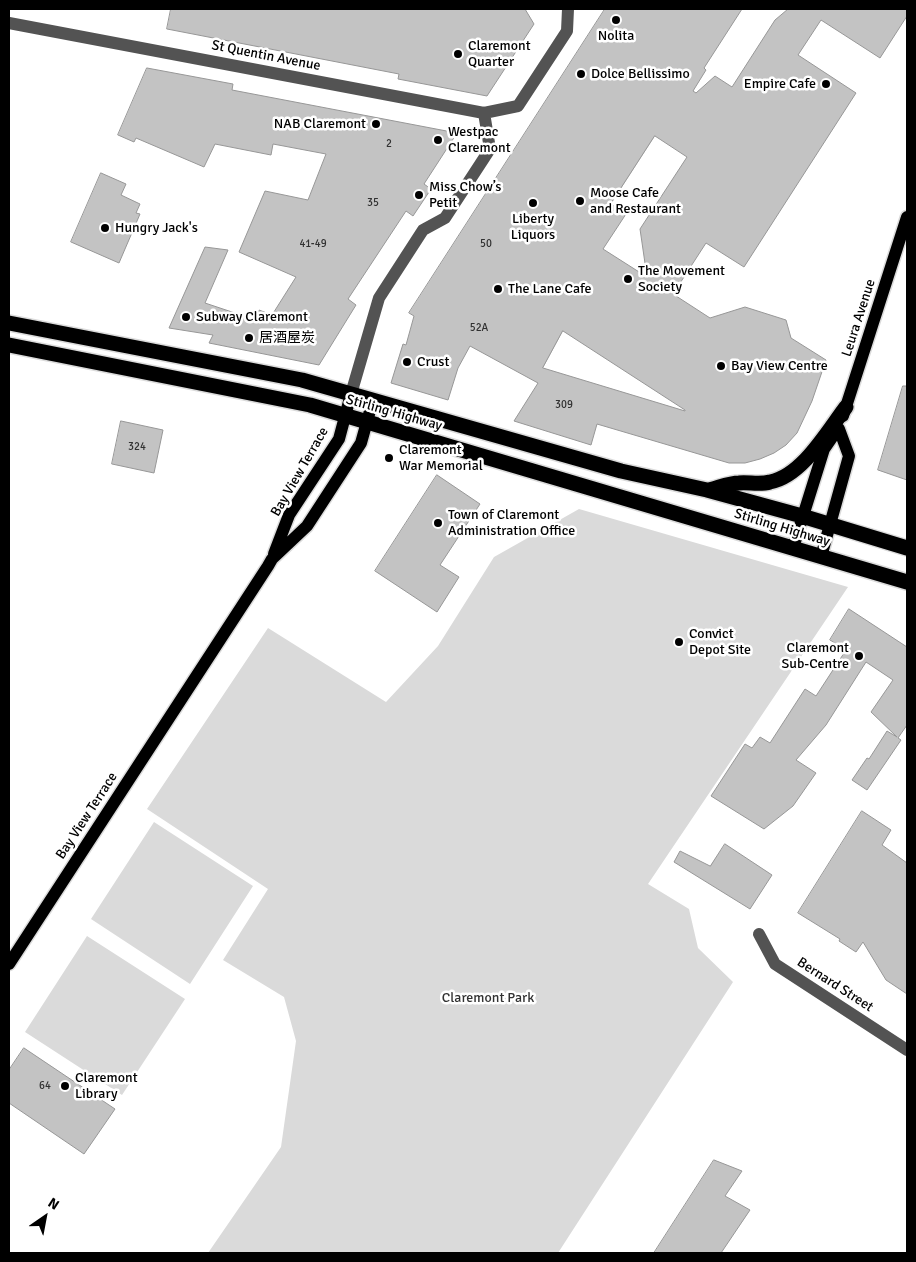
<!DOCTYPE html>
<html>
<head>
<meta charset="utf-8">
<style>
	body { margin:0 }
	#map { position:relative; width:916px; height:1262px; overflow:hidden; background:#fff; font-family:Signika,sans-serif }
	canvas { display:block }
	.frame { position:absolute; inset:0; border:10px solid #000; pointer-events:none }
	.north { position:absolute; left:20px; top:1192px; width:50px; height:50px; -webkit-text-stroke:4px #fff; paint-order:stroke; rotate:33deg; font-size:14px; font-weight:700; line-height:20px; text-align:center; color:#000 }
	.north::after { content:''; display:block; margin:auto; width:18px; height:22px; background:#000; clip-path:polygon(50% 0,100% 100%,50% 72%,0 100%) }
</style>
</head>
<body>
<div id="map">
<canvas width="916" height="1262"></canvas>
<div class="frame"></div>
<div class="north">N</div>
</div>
<script>
const g = document.querySelector('canvas').getContext('2d');
g.lineJoin = 'round';
function paint(path, color) {
  g.fillStyle = color;
  g.fill(path, 'evenodd');
}
function trace(path, color, width, dash) {
  g.strokeStyle = color;
  g.lineWidth = width;
  g.lineCap = dash ? 'butt' : 'round';
  g.setLineDash(dash || []);
  g.stroke(path);
}
function write(font, color, halo, rows, align = 'center') {
  g.font = font + ' Signika,"Noto Sans SC",sans-serif';
  g.lineWidth = 5;
  g.setLineDash([]);
  g.textBaseline = 'middle';
  g.strokeStyle = halo;
  g.fillStyle = color;
  for (const [text, x, y, turn = 0] of rows) {
    g.save();
    g.translate(x, y);
    g.rotate((+turn || 0) * Math.PI / 180);
    g.textAlign = isNaN(turn) ? turn : align;
    if (halo) g.strokeText(text, 0, 0);
    g.fillText(text, 0, 0);
    g.restore();
  }
}
const green = new Path2D(`
	M579,509l269,78 -200,297 41,25 9,39 35,34 -175,271h-350l73,-106 15,-106 -12,-44 -61,-37 45,-71 -121,-80 121,-181 118,74 52,-56 56,-89z
	M154,822l99,64 -63,98 -99,-65z
	M87,936l98,63 -63,96 -97,-63z`);
const building = new Path2D(`
	M171,9h354l9,15 -47,72 -89,-17 1,-5 -232,-45z
	M605,9h137l-38,59 2,2 -13,21 3,2 19,-17 17,11 43,-67 13,-11h119v7l-27,42 -59,-38 -23,35 58,38 -112,174 -38,-24 -33,51 37,24 35,-11 41,13 5,18 35,22 -14,41 -15,32 -11,12 -12,8 -14,6 -15,4h-16l-132,-39 -6,21 -77,-24 24,-38 -68,-37 -12,22 -10,32 -57,-17 12,-39 3,1 8,-29 -5,-3zM655,136l32,21 -47,72 7,48 -44,-28 23,-35 -15,-10zM563,331l122,79v1l-142,-43z
	M147,68l86,16 -1,6 225,43 -33,51 7,5 -18,27 -7,-5 -58,88 8,6 -37,60 -110,-22 4,-8 -44,-7 36,-81 23,3 -23,53 51,17 3,-10 13,5 24,-38 -57,-25 26,-61 43,9 18,-46 -53,-10 -2,11 -56,-11 -11,23 -68,-29 -2,4 -16,-7z
	M101,173l25,11 -5,11 19,9 -4,9 4,1 -21,49 -48,-21z
	M903,386h4v94l-29,-10z
	M121,421l42,9 -9,43 -42,-9z
	M437,475l43,29 -40,61 19,12 -22,35 -62,-41z
	M849,609l58,38v78l-9,13 3,2 -34,50 -15,-10 15,-22 2,1 18,-28 10,6 -26,-25 22,-32 -27,-18 -40,63 -30,35 20,13 -23,33 -29,23 -53,-33 34,-52 7,4 8,-11 10,6 35,-54 11,7 30,-46 -16,-10z
	M862,811l29,19 -9,15 25,18v131l-21,-14 -23,-38 -7,10 -17,-11 1,-2 -42,-26z
	M725,844l47,31 -22,34 -76,-47 6,-11 30,15z
	M24,1048l91,61 -31,45 -75,-51v-33z
	M714,1160l28,11 -17,25 25,14 -29,43h-67z`);
const minor = new Path2D(`
	M9,23l475,90 34,-7 49,-75 1,-22
	M351,394l28,-96 44,-68 22,-12 45,-69 -6,-36
	M759,934l16,30 132,86`);
const major = new Path2D(`
	M843,416l64,-199
	M793,548l31,-99 9,-13
	M274,554l15,-39 50,-76 12,-45
	M821,557l28,-101 -10,-27
	M9,964l259,-398 4,-7 35,-33 54,-83 12,-43`);
const highway = new Path2D(`
	M9,323l293,57 319,91 86,19 95,26 105,32
	M9,345l301,60 597,177
	M709,490c9,-2 20,-7 30,-7 10,-1 21,2 31,-1 32,-6 57,-50 76,-75`);
const markers = [
	[616,20,5,"#000"],
	[458,54,5,"#000"],
	[581,74,5,"#000"],
	[826,84,5,"#000"],
	[376,124,5,"#000"],
	[438,140,5,"#000"],
	[419,195,5,"#000"],
	[580,201,5,"#000"],
	[533,203,5,"#000"],
	[105,228,5,"#000"],
	[628,279,5,"#000"],
	[498,289,5,"#000"],
	[186,317,5,"#000"],
	[249,338,5,"#000"],
	[407,362,5,"#000"],
	[721,366,5,"#000"],
	[389,458,5,"#000"],
	[438,523,5,"#000"],
	[679,642,5,"#000"],
	[859,656,5,"#000"],
	[65,1086,5,"#000"]
];
const numberNames = [
	["2",389,144],
	["35",373,203],
	["41-49",313,244],
	["50",486,244],
	["52A",479,328],
	["309",564,405],
	["324",137,447],
	["64",45,1086]
];
const poiNames = [
	["Nolita",616,36,"center"],
	["Claremont",468,46],
	["Quarter",468,62],
	["Dolce Bellissimo",591,74],
	["Empire Cafe",816,84,"right"],
	["NAB Claremont",366,124,"right"],
	["Westpac",448,132],
	["Claremont",448,148],
	["Miss Chow’s",429,187],
	["Petit",429,203],
	["Moose Cafe",590,193],
	["and Restaurant",590,209],
	["Liberty",533,219,"center"],
	["Liquors",533,235,"center"],
	["Hungry Jack's",115,228],
	["The Movement",638,271],
	["Society",638,287],
	["The Lane Cafe",508,289],
	["Subway Claremont",196,317],
	["居酒屋炭",259,338],
	["Crust",417,362],
	["Bay View Centre",731,366],
	["Claremont",399,450],
	["War Memorial",399,466],
	["Town of Claremont",448,515],
	["Administration Office",448,531],
	["Convict",689,634],
	["Depot Site",689,650],
	["Claremont",849,648,"right"],
	["Sub-Centre",849,664,"right"],
	["Claremont",75,1078],
	["Library",75,1094]
];
const streetNames = [
	["St Quentin Avenue",266,56,11],
	["Leura Avenue",859,318,-72],
	["Stirling Highway",394,413,16],
	["Bay View Terrace",300,472,-60],
	["Stirling Highway",782,528,17],
	["Bay View Terrace",87,816,-57],
	["Bernard Street",835,985,33]
];
const parkNames = [
	["Claremont Park",488,998]
];
paint(green, '#dadada');
paint(building, '#c3c3c3');
trace(building, '#979797', 1);
trace(major, '#dbdbdb', 15);
trace(highway, '#dbdbdb', 18);
trace(minor, '#535353', 12);
trace(major, '#000', 12);
trace(highway, '#000', 15);
for (const [x, y, r, color] of markers) {
  const dot = new Path2D();
  dot.arc(x, y, r, 0, 2 * Math.PI);
  g.fillStyle = color;
  g.fill(dot);
  trace(dot, '#fff', 2);
}
write('11px', '#313131', null, numberNames);
write('14px', '#000', '#fff', poiNames, 'left');
write('14px', '#000', '#fff', streetNames);
write('14px', '#313131', '#fff', parkNames);
</script>
</body>
</html>
